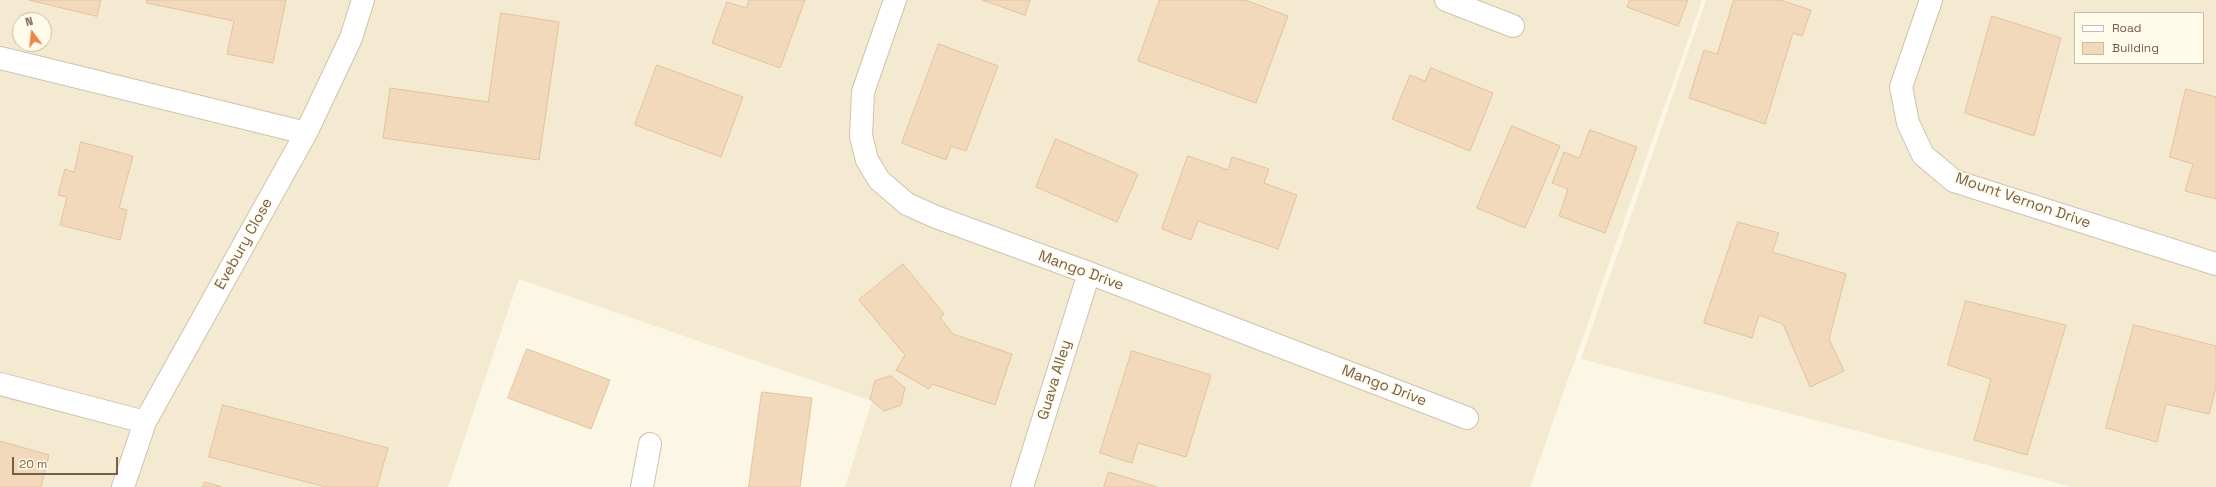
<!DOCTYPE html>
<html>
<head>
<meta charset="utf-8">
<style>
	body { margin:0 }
	#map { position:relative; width:2216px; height:487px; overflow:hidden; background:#fcf6e4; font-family:"Space Grotesk",sans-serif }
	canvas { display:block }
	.legend { position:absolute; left:2074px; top:12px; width:130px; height:52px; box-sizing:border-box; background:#fffaea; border:1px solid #c8bcaa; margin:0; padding:5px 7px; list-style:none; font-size:12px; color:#755f49 }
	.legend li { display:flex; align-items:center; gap:8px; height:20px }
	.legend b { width:20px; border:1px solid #c8bcaa }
	.north { position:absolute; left:12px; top:12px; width:40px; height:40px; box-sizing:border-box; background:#fffaea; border:1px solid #c8bcaa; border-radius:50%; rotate:345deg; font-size:11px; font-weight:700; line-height:16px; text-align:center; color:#755f49 }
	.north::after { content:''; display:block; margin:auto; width:14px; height:18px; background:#e78448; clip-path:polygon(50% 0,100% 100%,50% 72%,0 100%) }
	.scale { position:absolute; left:12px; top:457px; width:106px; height:18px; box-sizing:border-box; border:2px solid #755f49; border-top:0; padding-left:5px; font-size:12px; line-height:14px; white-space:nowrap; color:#755f49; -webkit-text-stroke:3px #fffaea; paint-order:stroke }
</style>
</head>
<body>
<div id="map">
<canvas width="2216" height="487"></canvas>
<ul class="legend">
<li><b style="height:5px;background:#fff"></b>Road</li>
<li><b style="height:11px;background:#f2d9bb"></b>Building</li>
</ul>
<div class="north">N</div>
<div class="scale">20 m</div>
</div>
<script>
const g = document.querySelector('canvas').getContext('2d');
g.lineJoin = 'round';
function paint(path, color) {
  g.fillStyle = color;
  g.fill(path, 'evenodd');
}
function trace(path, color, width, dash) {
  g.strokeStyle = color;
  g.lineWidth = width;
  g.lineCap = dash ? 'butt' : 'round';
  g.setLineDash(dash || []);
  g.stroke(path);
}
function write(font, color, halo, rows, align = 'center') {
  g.font = font + ' "Space Grotesk",sans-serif';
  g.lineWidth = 3.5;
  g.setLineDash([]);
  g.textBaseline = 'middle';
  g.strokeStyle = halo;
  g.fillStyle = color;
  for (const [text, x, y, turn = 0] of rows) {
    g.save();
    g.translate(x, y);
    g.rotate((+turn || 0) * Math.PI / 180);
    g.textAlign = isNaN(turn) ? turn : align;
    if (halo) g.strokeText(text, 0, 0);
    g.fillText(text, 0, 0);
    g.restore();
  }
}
const residential = new Path2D(`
	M0,0h1702l-172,487h-685l27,-86 -353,-122 -71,208h-448zM20,20h24v24h-24z
	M1706,0h510v487h-144l-491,-128zM2075,13h128v50h-128z`);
const building = new Path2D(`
	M29,0h72l-4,16z
	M147,0h139l-13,63 -46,-9 7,-33 -87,-18z
	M749,0h56l-25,68 -68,-25 15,-41 19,6z
	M983,0h47l-5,15z
	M1160,0h85l43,16 -32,87 -118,-42z
	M1630,0h58l-10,26 -51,-19z
	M1734,0h46l31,10 -9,26 -9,-3 -28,91 -76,-26 15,-48 13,4z
	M501,13l58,9 -20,138 -156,-22 7,-50 98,14z
	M1992,16l69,22 -27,98 -69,-23z
	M939,44l59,22 -32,85 -15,-5 -5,14 -44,-17z
	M657,65l86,32 -22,60 -86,-32z
	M1431,68l62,25 -23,58 -78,-32 18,-44 15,6z
	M2186,89l30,8v102l-31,-8 8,-27 -23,-7z
	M1512,126l48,20 -35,82 -48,-20z
	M1590,130l47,17 -32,86 -46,-17 9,-27 -16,-6 12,-31 15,6z
	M1056,139l82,35 -21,48 -81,-35z
	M81,142l52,14 -14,52 8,2 -7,30 -60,-15 7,-28 -9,-2 7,-26 9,3z
	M1188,156l40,14 4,-13 37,12 -5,14 33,12 -19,54 -80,-28 -7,19 -29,-11z
	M1738,222l41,11 -7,19 74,22 -17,65 15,32 -34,16 -27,-63 -24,-9 -7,23 -48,-15z
	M903,264l41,50 -4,4 13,16 59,20 -17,51 -63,-21 -3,5 -33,-19 9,-15 -46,-55z
	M1966,301l100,24 -39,130 -53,-15 17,-61 -43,-14z
	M2134,325l82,21v41l-7,27 -43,-10 -9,38 -51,-14z
	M527,349l83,31 -19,49 -83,-31z
	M1132,351l79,24 -25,82 -48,-14 -6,20 -32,-10z
	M891,376l14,12 -4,17 -17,6 -14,-12 5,-18z
	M762,392l50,6 -12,89h-51z
	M223,405l165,43 -11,39h-51l-117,-30z
	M0,441l49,14 -8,32h-41z
	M1109,472l48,15h-53z
	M205,482l17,5h-19z`);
const minor = new Path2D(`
	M895,0l-32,92 -2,44 6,24 12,20 28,24 29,13 153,56 378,145
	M1446,0l67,26
	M1931,0l-30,87 7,36 15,32 31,26 262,83
	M0,58l306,75
	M0,384l145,38
	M123,487l22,-65 161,-289 45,-95 12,-38
	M642,487l8,-43
	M1022,487l67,-214`);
const streetNames = [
	["Mount Vernon Drive",2023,201,19],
	["Evebury Close",244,244,-61],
	["Mango Drive",1081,271,20],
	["Guava Alley",1055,380,-73],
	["Mango Drive",1384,386,21]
];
paint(residential, '#f4ead2');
paint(building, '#f2d9bb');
trace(building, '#e4c39b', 1);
trace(minor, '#d0c2ad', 24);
trace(minor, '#fff', 22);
write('15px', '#755f49', '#fffaea', streetNames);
</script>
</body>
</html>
